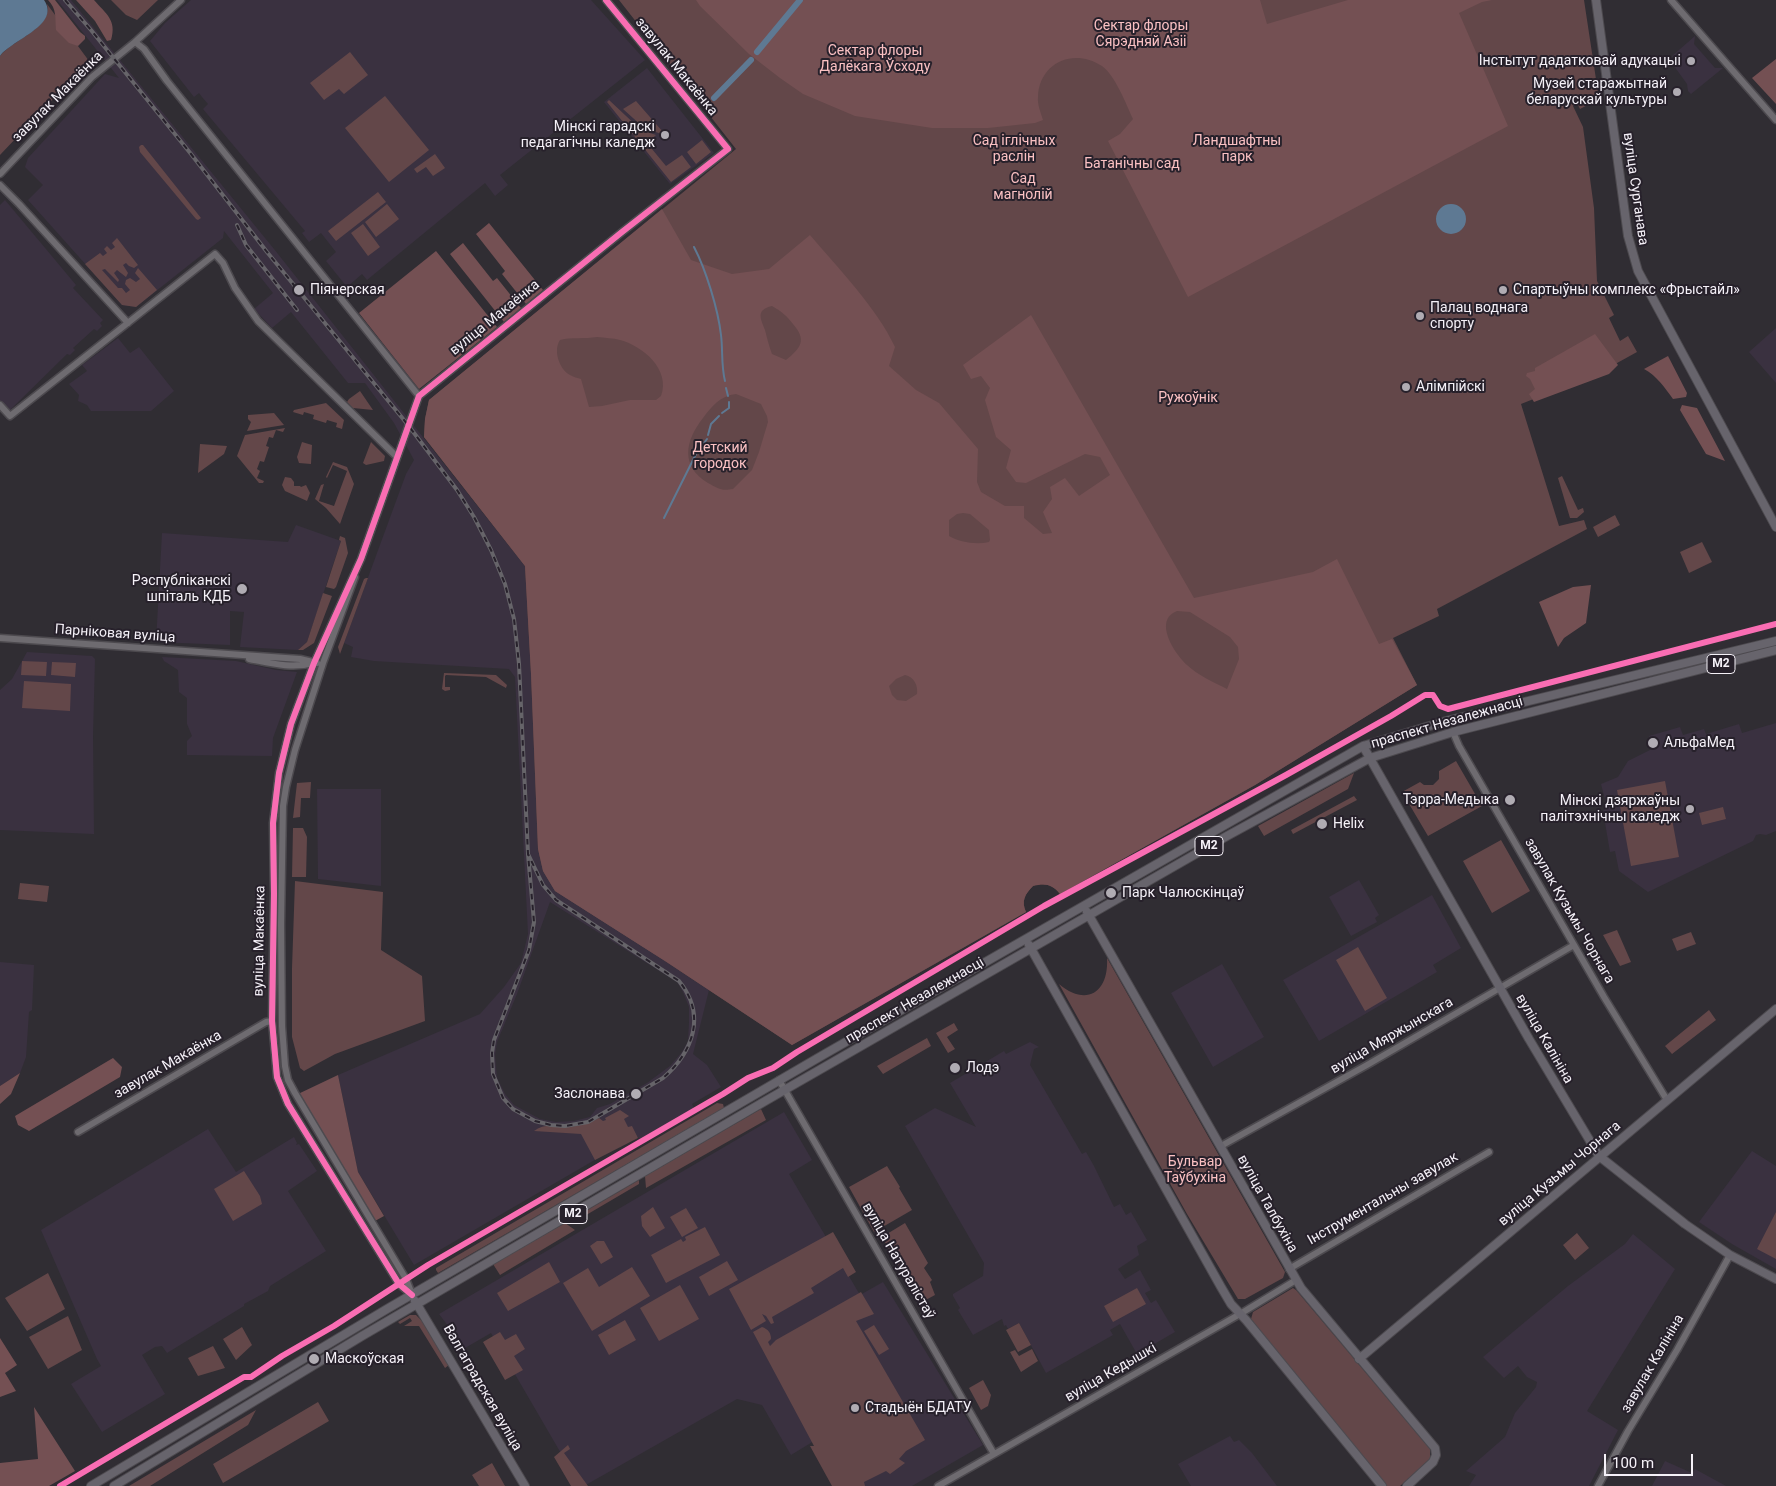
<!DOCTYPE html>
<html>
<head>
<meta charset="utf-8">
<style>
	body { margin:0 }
	#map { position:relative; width:1776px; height:1486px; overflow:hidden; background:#302d33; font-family:Roboto,sans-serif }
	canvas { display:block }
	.scale { position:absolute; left:1604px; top:1454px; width:89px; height:22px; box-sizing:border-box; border:2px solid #f5f1f8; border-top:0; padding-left:6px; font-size:15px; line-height:18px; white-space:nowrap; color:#f5f1f8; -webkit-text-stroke:4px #27212b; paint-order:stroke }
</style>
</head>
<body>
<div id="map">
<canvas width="1776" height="1486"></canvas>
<div class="scale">100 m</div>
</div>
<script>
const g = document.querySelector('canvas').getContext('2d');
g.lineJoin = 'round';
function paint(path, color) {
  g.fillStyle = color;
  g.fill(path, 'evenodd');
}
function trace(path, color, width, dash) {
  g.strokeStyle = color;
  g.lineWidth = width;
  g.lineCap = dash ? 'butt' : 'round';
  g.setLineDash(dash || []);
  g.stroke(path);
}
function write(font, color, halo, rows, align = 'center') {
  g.font = font + ' Roboto,sans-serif';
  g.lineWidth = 4;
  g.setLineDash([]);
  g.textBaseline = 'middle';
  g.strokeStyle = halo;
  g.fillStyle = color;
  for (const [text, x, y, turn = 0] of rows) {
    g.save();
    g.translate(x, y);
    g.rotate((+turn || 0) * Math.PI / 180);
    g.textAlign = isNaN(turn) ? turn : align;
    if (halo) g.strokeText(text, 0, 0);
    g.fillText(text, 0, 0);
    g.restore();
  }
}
const built = new Path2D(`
	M57,0h14l203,249 251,317 6,108 7,175 5,22 122,90 44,29 -16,64 14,11 14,22 -29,17 2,4 -54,31 -4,-3 -222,129 -56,-93 -20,-97 142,-61 24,-27 17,-24 7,-29 -13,-257 -6,-8 -135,-8 -23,-4 2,-10 -9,-4 62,-169 8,-14 -20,-37 -29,-40h-17l-57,-71 -19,16 -18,-19 19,-16 -49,-62 -1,7 -87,69 -14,-2 -94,-105 15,-15 -18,-18 3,-9 77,-84 14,4zM550,902l127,80 6,10 6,15v15l-1,19 -6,11 -12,14 -23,17 -37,21 -13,4 -7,9 -16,4 -18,1 -16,-3 -26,-14 -9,-11 -8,-16 -1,-11 -1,-12 2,-13 20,-48z
	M191,0h400l54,60 -145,115 8,10 -13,11 -10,-13 -118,97 -5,-6 -15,13 -21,-26 10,-9 -15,-19 -12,9 -7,-9 3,-2 -102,-122 5,-5 -6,-7 -3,-4 -5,4 -44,-56 15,-18z
	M1695,36l-1,8 21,24h8l-32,26 -3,-3 -1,-7 -13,-18 2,-3 -4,-7z
	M647,68l67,85 -44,31 -66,-82z
	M5,200l71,85 -3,3 30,32 -3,3 2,3 -5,5 -3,-2 -21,19 2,2 -5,5 -3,-1 -58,57 -9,-10v-196z
	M1776,328v55l-27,-31z
	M118,338l12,15 9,-6 35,44 -23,20h-60l-4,-6 -9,-4 1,-6 -10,-11 18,-13 -5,-6z
	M296,525l45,16 -34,101 -9,8 -58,-3 4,-35 -14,-1v34l-74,-3 6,-109 126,9z
	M27,652l65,4 3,3 -2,77 1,98 -94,-4v-140l12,-11z
	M162,657l74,4 40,9 21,2 -24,66 -1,18 -85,-1v-14l5,-5 -5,-12v-26l-8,-6 -1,-22 -14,-9z
	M1776,723v108l-10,4 -6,-1 -4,1 -3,6 -105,51 -29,-21 -4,-20 -5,1 -7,-41 4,-4 -6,-23 17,-7 10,-16 24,-12 -3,-13 31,-9 3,8 21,-6 2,5 33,-10 3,9z
	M317,789h64v97l-63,-7z
	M1359,880l20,35 -4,3 2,4 -26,14 -22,-39z
	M1432,895l29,53 -28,17 4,7 -118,69 -36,-61z
	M0,962l34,3 -2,45 -3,2 -3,45 -6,16 -20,13z
	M1222,964l42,73 -51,30 -42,-74z
	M1030,1042l9,5 -5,2 -4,16 52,89 4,-2 8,14 20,41 6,-3 6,11 5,-3 16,28 -10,6 2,9 -21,14 7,10 15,-9 11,20 -6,3 6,10 5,-3 19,32 -38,22 -17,-30 -10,6 3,5 -67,38 -27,-50 -11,6 -2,-4 -2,1 -2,-7 -29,16 -15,-25 2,-2 -7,-12v-2l30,-18 1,-13 -79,-137 30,-18 41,19 -26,-44 54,-32 2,3z
	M784,1112l28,48 -23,14 71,121 23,-13 100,163 -71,41h-73l-25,-45 -23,14 -29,-50 -25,-6 -153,87h-4l-89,-153 -26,15 -26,-34z
	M208,1129l28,43 58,-35 3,6 -1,2 3,-1 18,27 -29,20 38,60 -56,35 -2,5 -24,13v2l-77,47 -5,-7 -7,1 -13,8 23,39 -63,38 -31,-48 30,-18 -4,-7 -56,-129z
	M1752,1151l24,15v103l-44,-25 -33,-22z
	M1633,1234l42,35 -88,142 31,19 -29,56h-120l7,-11 -10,-4 39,-34 10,-24 21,-26 1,-5 -10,-5 -9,-11 -14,12 -21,-21 85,-71 57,-42z
	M1230,1436l4,6 5,-2 13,13 25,33h-86l-13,-22z
	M1665,1461l27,12 3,-4 31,17h-74z`);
const green = new Path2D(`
	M111,0h47l-21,20 -11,-5z
	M619,0h965l15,99 -19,10 -3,-6 -4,3 10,21 11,81 3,73 17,34 -5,3 11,23 8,-5 9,16 -38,21 -78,31 38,122 25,-6 3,9 -150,80 2,7 -46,22 24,47 -162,100 -195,109c-8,-10 -15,-11 -27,-8 -8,8 -12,15 -7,26l-234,133 -127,-84 -110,-70 -12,-20 -5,-22 -7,-175 -6,-108 -101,-129 1,-18 4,-19 307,-251z
	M47,4l42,57 -89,94v-99c12,-16 53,-28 47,-52z
	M350,52l18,23 -24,19 -5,-5 -15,11 -14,-17z
	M385,96l44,54 -40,32 -44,-54z
	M609,100l32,30 15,5 -9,8 19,23 16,-11 9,12 -20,15 -64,-80z
	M636,101l27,31 -2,2 -18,-7 -20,-18z
	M702,140l9,12 -15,12 -9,-12z
	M141,145h2l58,73 -3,2 -2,-1 -56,-67 -1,-5z
	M435,154l10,14 -12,8 -7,-9 -9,6 -3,-4z
	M378,192l8,10 -50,39 -8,-10z
	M387,204l12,15 -23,18 -11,-15z
	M363,224l17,23 -12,9 -17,-23z
	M117,238l21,27 -4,3 -5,-2 -3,-3 -3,2 5,8 -2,4 -9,-7 -3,3 5,7 -1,2 -13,-13 -3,1 16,18h4l4,5 4,-3 -5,-6 1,-4 4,-2 6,4 4,-3 -5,-6 3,-5 19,22 -21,17 -14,-2 -37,-41 15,-11 3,3 4,-3 -3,-4 3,-3 4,4 4,-3 -3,-4z
	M360,391l13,19 -20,-2 -6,-6 2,-3z
	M326,403l18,17 -2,9 -6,-2 1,-4 -10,-3 -1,3 -13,-4 1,-4 -10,-3 -1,3 -10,-3 1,-2z
	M274,413l10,12 -37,6 4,-9 -3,-3v-4z
	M285,428l-2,4 -7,-2 -3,8 -4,-1 -3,9 3,1 -5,15 -4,-1 -3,8 3,2 -3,7 7,3 -1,2h-4l-22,-27 8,-21z
	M302,442l10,3 -1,19 -12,-1 -2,-6z
	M371,442l14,14 -1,5 -18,4 -3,-2z
	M200,444l27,2 -3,8 -26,19z
	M333,462l14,5 7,17 -14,40 -14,-16 -11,-9 6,-14 3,-1 -5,17 15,5 13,-35 -14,-6 -6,13 -1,-1z
	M1562,476l16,34 5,-2 1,4 -7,6h-7l-12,-40z
	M285,477l6,1 3,4v4h6l1,1 5,-2 4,8 -3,8 -22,-10 -3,-6z
	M1615,515l5,10 -22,12 -5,-10z
	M340,536l5,2 3,15 -12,34 -2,2 -8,-2 15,-46 -2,-1z
	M1702,542l10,20 -23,11 -9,-21z
	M366,578h2l-28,76 -2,-7 26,-68z
	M323,593l9,3 -18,47 -11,7h-5l9,-8z
	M22,661l25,1 -1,14 -25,-1z
	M52,662l24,1 -1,14 -24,-2z
	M444,673l52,2 11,10 -1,3 -20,-11 -40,-2 -1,1v11h5v3l-5,1 -3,-2z
	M24,681l47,3 -1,27 -48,-3z
	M1456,761l26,45 -54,30 -26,-44 18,-10 4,3h9l6,-6v-8z
	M1354,773l-6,16 -84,47 -6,-10z
	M1665,781l14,76 -48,9 -14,-76z
	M311,782l-1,16h-9l-1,19 -7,1 4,-35z
	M1354,796l3,4 -64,34 -2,-4z
	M1723,807l3,12 -24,6 -3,-12z
	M293,828h10l4,9 -1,40h-14z
	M1501,840l29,51 -38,22 -29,-52z
	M295,881l88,11 -2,58 41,26 3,45 -90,33 -31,17 -4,-3 -8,-31v-69z
	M20,883l29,3 -2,16 -29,-3z
	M1617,930l14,32 -11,4 -17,-31z
	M1691,932l5,12 -19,7 -5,-12z
	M1358,947l29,51 -22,13 -29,-51z
	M1107,958l178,314 -2,6 -38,21h-7l-51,-85 -128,-230c27,23 50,9 48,-26z
	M1709,1010l7,10 -44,34 -7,-8z
	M954,1023l4,7 -11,7 8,12 -7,4 -12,-20z
	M927,1038l4,8 -48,28 -6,-8z
	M717,1103l6,1 1,4 -286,165 -2,-3v-2z
	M761,1109l5,11 -120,68 -1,-12z
	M620,1110l9,6 -5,3 4,8 4,-1 6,12 -43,22 -14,-26 -47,-3c11,-8 17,-4 30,-4 12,0 24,-3 35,-9l4,3 3,-1 -1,-2z
	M887,1166l13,21 -1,1 13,22 -38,22 -25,-45z
	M244,1171l16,25 2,8 -29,17 -19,-32z
	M639,1180v4l-63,37 -4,-2z
	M653,1207l12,21 -15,9 -8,-11 -1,-10z
	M686,1208l12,20 -16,9 -12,-20z
	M1776,1212v47l-19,-10z
	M565,1223l10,7 -75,45 -7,-11z
	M905,1223l23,40 -4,5 8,12 -2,2 5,13 -15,8 -38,-66z
	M705,1227l15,28 -54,28 -15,-28 30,-16 2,3 3,-2 -1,-3z
	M833,1232l23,40 -8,5 -5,-9 -32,20 3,5 -42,24 2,6 -3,1 -5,-8 -4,-2 4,7 -15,9 -22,-41z
	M1577,1233l12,15 -14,12 -12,-15z
	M597,1241h7l9,16 -12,7 -11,-18z
	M727,1261l11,19 -29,16 -10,-19z
	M549,1262l11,20 -52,29 -11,-18z
	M632,1267l18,29 -58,35 -29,-48 25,-15 11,19z
	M48,1273l17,36 -38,22 -22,-33z
	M680,1285l19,34 -40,22 -19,-33z
	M1137,1288l9,16 -33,18 -9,-16z
	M1293,1288l3,2 134,159v10l-30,27h-16l-75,-91 -58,-76 2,-7z
	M861,1292l13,22 -18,7 69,119 -19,11 -7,8 6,4 -15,11 -4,-3 -22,11 1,4h-33l-22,-40h4l-61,-114 9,-5c6,2 9,6 9,12l-3,3 2,4 6,-6z
	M410,1315h6l6,6 27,44 -4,3 -26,-42h-15l8,-5 -2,-3 -10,6 -2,-2z
	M68,1316l14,34 -34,19 -19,-32z
	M625,1320l11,20 -27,15 -11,-20z
	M1019,1323l12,22 -13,7 -12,-22z
	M874,1325l15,24 -10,6 -15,-24z
	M242,1327l10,18 -16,15 -13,-21z
	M500,1332l5,8 11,-6 9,15 -11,7 9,14 -18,10 -22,-38z
	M213,1346l12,22 -27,8 -10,-18z
	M1032,1349l6,12 -17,11 -11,-20 5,-2 4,6z
	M983,1380l8,15 -3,11 -7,4 -12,-22z
	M318,1402l11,19 -106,62 -10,-19z
	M256,1410l-8,15 -98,61h-21z
	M568,1445l2,4 -6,4 24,33h-17l-17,-29z
	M492,1463l13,23h-26l-7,-11z`);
const forest = new Path2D(`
	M48,0h7l25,32 5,4v3l-7,7 -9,-3 -13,-13c-1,-12 1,-21 -8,-30z
	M76,0h18c12,14 23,20 17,40l-4,1 -12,-20z
	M696,0h564l7,24 81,-24h144l-10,2 -23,11 49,113 -320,171 -80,-156 12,-7 13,-15c-7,-15 -18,-44 -31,-53 -29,-19 -63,-3 -64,31 -1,7 3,16 5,23l-8,3 -47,5h-56l-77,-12 -52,-22 -23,-16 -31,-24 -49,-48z
	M1776,59v45l-24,-26z
	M662,209l29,51 41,14 37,-5 41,-34c28,33 67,73 85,112l-6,19 27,24 23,13 39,46 -1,33 4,10 24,14h19v12l19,16 9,-1 -9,-21 9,-13 -2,-12 15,-9 14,18 31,-21 -10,-18 -15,-3 -59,29 -10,-1 -10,-14 5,-18 -15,-13 -11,-37 5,-12 -9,-12 -10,3 -8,-14 68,-50 163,283 119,-26 24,-13 42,85 13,-5 25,46 -162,100 -195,109c-8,-10 -15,-11 -27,-8 -8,8 -12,15 -7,26l-234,133 -127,-84 -110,-70 -12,-20 -5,-22 -7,-175 -6,-108 -101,-129 1,-18 4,-19zM772,306c9,5 15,10 21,18 14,16 8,24 -7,36l-14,-6c-3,-8 -5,-16 -7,-24 -4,-11 -10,-20 7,-24zM597,337c8,1 16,1 23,3 23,6 51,30 41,56l-5,4h-26l-28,6 -13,1 -8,-28c-3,-1 -8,-2 -11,-4 -11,-6 -17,-25 -10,-35 11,-3 25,-1 37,-3zM736,394l25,10 6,12 1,6 -9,30 -7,18 -19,19c-12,2 -14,0 -25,-6 -28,-17 -23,-42 -5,-65 9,-12 17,-22 33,-24zM963,513l7,1 19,16 1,10 -1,2c-13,3 -30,0 -40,-6v-16l8,-6zM1177,611l13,1 40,25 8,10 1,12 -12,30c-12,-6 -31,-15 -40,-24 -13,-12 -34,-45 -10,-54zM905,675c9,2 13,10 12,19l-11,7 -9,-1 -5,-5 -3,-9 7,-7z
	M489,223l54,67 -17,14 -24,-30 3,-3 -29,-37z
	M463,243l30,38 4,-3 24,30 -17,14 -54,-68z
	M436,251l61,76 -78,62 -60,-76z
	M1595,334l23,31 -9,9 -75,28 -5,-8 6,-5 -5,-10 -4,-3 1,-3 8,-2v-3z
	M1668,356l19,37 -1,4 -13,2c-8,-11 -16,-23 -29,-30z
	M1682,405l15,3 28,53 -19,-7 -26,-44z
	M1591,585l-5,38 -22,15 -6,9 -19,-45 34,-15z
	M113,1058l9,9 -2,10 -91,54 -11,-6 -3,-9z
	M20,1073l-9,21 -11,10v-18z
	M338,1075l20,97 26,44 -9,5 -77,-127z
	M0,1338l17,27 -12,8 11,18 -16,6z
	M34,1407l41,64 -26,15h-49v-23l38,-4z`);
const water = new Path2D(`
	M0,0h44c17,25 -31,39 -44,56z
	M1436 219a15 15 0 1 1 30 0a15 15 0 1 1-30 0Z`);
const stream = new Path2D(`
	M694,247c12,23 24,62 27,88 2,16 0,30 4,46
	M726,388l2,8
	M722,413l7,-5v-6
	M708,435l3,-11 8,-8
	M664,518l33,-66 10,-13`);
const canal = new Path2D(`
	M757,52l43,-52
	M714,98l37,-38`);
const minor = new Path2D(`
	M1671,0l105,120
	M135,42l9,7 23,32 252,315
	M0,174l92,-97 43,-35 46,-42
	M0,185l19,19 109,119
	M0,405l10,11 205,-162 8,9 12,25 23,33 139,136
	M355,577l-32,86 -28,87 -9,37 -3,19 -2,118 1,102 3,40 3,14 7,13 111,186 6,15
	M0,638l300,21 17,4
	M249,659c21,4 43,10 64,4
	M1453,732l6,14 145,251 63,103
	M779,1080l215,374
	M78,1132l188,-110 6,-1
	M1221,1146l146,-81 207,-120
	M1289,1269l200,-117
	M412,1295l-13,-11 -111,-180 -11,-27 -5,-56 2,-127 -1,-71 6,-50 12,-49 23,-61 47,-104 58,-163 203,-164 106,-83 -122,-149
	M938,1486l302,-172 56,-34
	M1598,1486l30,-55 49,-81 53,-95`);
const major = new Path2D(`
	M1596,0l32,236 10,35 138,256
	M1363,746l166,293 70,117 86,68 45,31 46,24
	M1087,912l214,376 134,160 1,7 -3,7 -26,24
	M1029,945l192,342 10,17 15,16 136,166
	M415,1301l110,185
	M1359,1359l417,-350
	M91,1486l296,-177 436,-254 540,-309 83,-25 330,-80
	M114,1486l248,-150 405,-236 460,-264 143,-78 83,-26 323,-82`);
const rail = new Path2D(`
	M65,0l26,30 100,124 76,98 141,173 49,65 17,27 17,33 14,34 9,35 5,45 9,190 6,68 -5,28 -35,90 -2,13 1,21 10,24 10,11 22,12 16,4 14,1 23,-4 75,-44c30,-26 44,-63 16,-97l-123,-81 -13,-15 -15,-31
	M237,225l9,20 51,65`);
const cycleway = new Path2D(`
	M412,1295l-13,-11 -111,-180 -11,-27 -5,-56 2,-127 -1,-71 6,-50 12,-49 23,-61 47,-104 58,-163 203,-164 106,-83 -122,-149
	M60,1486l184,-109h7l31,-21 52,-30 94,-61 295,-171 25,-16 25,-10 24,-16 247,-146 242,-131 105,-59 34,-21h8l7,11 8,3 328,-85`);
const markers = [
	[1691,61,5,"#b0acb3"],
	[1677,92,5,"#b0acb3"],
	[665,135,5,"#b0acb3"],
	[299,290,6,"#b0acb3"],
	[1503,290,5,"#b0acb3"],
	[1420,316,5,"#b0acb3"],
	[1406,387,5,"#b0acb3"],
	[242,589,6,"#b0acb3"],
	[1653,743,6,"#b0acb3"],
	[1510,800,6,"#b0acb3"],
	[1690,809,5,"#b0acb3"],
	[1322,824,6,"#b0acb3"],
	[1111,893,6,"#b0acb3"],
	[955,1068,6,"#b0acb3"],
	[636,1094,6,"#b0acb3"],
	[314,1359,6,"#b0acb3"],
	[855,1408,5,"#b0acb3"]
];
const shields = [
	[1721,664,28],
	[1209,846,28],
	[573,1214,28]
];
const shieldNames = [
	["М2",1721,664],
	["М2",1209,846],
	["М2",573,1214]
];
const parkNames = [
	["Сектар флоры",1141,26],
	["Сярэдняй Азіі",1141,42],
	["Сектар флоры",875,51],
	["Далёкага Ўсходу",875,67],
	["Сад іглічных",1014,141],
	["раслін",1014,157],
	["Ландшафтны",1237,141],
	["парк",1237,157],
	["Батанічны сад",1132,164],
	["Сад",1023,179],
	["магнолій",1023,195],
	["Ружоўнік",1188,398],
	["Детский",720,448],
	["городок",720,464],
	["Бульвар",1195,1162],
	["Таўбухіна",1195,1178]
];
const poiNames = [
	["Інстытут дадатковай адукацыі",1681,61,"right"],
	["Музей старажытнай",1667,84,"right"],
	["беларускай культуры",1667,100,"right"],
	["Мінскі гарадскі",655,127,"right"],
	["педагагічны каледж",655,143,"right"],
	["Піянерская",310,290],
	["Спартыўны комплекс «Фрыстайл»",1513,290],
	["Палац воднага",1430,308],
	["спорту",1430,324],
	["Алімпійскі",1416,387],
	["Рэспубліканскі",231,581,"right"],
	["шпіталь КДБ",231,597,"right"],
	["АльфаМед",1664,743],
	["Тэрра-Медыка",1499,800,"right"],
	["Мінскі дзяржаўны",1680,801,"right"],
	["палітэхнічны каледж",1680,817,"right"],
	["Helix",1333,824],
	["Парк Чалюскінцаў",1122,893],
	["Лодэ",966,1068],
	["Заслонава",625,1094,"right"],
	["Маскоўская",325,1359],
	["Стадыён БДАТУ",865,1408]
];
const streetNames = [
	["завулак Макаёнка",676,67,51],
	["завулак Макаёнка",58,97,-45],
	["вуліца Сурганава",1635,189,82],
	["вуліца Макаёнка",495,318,-39],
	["Парніковая вуліца",115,634,4],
	["праспект Незалежнасці",1447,723,-16],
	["завулак Кузьмы Чорнага",1569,911,60],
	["вуліца Макаёнка",260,941,-89],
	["праспект Незалежнасці",915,1001,-30],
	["вуліца Мяржынскага",1392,1036,-30],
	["вуліца Калініна",1544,1039,60],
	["завулак Макаёнка",168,1065,-30],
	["вуліца Кузьмы Чорнага",1560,1174,-40],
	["Інструментальны завулак",1383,1199,-30],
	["вуліца Талбухіна",1267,1204,61],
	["вуліца Натуралістаў",898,1261,60],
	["завулак Калініна",1653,1364,-60],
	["вуліца Кедышкі",1111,1373,-30],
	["Валгаградская вуліца",482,1388,60]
];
paint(built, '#3a3140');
paint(green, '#634749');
paint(forest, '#745053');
paint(water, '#5e7993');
trace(stream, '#5e7993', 2);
trace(canal, '#5e7993', 6);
trace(minor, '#4d4a4f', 9);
trace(major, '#4d4a4f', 10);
trace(minor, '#6e6b70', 6);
trace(major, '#67646c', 8);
trace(rail, '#666469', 4);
trace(rail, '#27212b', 2, [5.5]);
trace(cycleway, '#f96db3', 6);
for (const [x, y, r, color] of markers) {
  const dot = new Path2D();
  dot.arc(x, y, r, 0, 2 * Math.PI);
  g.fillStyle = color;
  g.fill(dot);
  trace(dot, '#27212b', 2);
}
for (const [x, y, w] of shields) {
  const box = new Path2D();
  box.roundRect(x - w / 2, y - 9.5, w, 19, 4);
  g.fillStyle = '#27212b';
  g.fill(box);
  trace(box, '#f5f1f8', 1);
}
write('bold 12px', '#f5f1f8', null, shieldNames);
write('14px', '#fbc1c3', '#27212b', parkNames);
write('14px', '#f5f1f8', '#27212b', poiNames, 'left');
write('14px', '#f5f1f8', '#27212b', streetNames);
</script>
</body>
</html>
